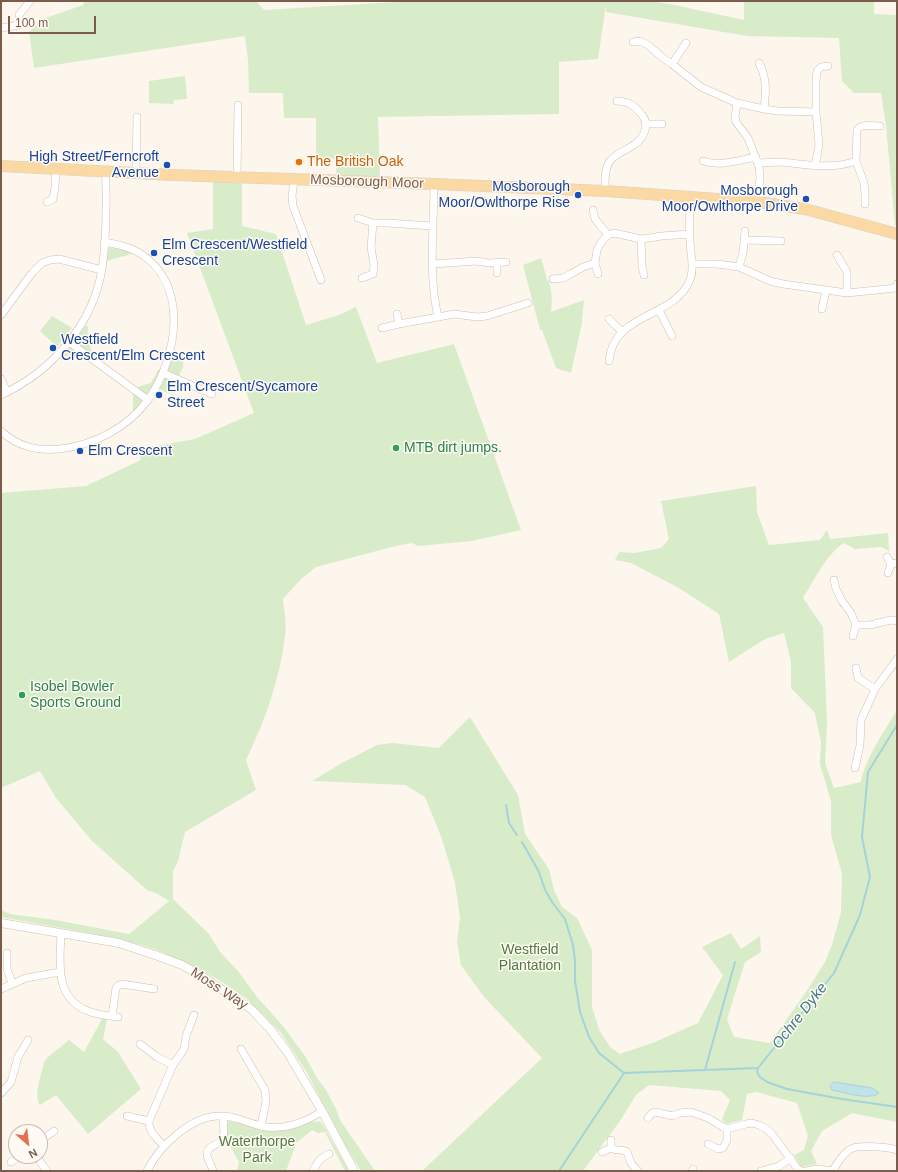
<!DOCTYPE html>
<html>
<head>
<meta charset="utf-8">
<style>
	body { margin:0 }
	#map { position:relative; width:898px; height:1172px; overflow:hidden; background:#fdf6ec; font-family:Arial,sans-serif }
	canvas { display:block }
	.frame { position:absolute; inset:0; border:2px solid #7a5c4d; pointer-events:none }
	.north { position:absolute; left:8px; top:1124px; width:40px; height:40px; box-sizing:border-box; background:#fffaf3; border:1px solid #cabbb1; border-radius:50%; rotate:152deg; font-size:11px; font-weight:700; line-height:16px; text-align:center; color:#7a5c4d }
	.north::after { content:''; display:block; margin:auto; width:14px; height:18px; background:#e76f51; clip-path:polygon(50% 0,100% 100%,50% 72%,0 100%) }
	.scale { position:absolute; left:8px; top:16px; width:88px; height:18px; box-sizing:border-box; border:2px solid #7a5c4d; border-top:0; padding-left:5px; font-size:12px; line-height:14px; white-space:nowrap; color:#7a5c4d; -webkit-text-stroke:3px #fffaf3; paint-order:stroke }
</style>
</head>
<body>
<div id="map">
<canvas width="898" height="1172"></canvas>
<div class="frame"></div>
<div class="north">N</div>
<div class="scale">100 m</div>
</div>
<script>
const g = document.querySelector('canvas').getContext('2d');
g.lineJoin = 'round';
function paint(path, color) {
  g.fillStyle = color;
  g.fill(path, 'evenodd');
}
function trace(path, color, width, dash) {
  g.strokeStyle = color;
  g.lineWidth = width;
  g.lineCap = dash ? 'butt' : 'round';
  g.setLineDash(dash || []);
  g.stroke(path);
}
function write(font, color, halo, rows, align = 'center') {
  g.font = font + ' Arial,sans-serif';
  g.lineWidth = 3;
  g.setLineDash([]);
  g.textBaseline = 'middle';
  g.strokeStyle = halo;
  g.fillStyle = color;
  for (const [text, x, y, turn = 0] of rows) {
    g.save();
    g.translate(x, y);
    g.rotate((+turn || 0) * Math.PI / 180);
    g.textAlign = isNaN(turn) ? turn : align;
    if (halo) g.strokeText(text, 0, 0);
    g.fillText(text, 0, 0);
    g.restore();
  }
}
const green = new Path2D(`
	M85,1h171l8,9 148,-9h237l21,3 74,16v-19h130v13l23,1v211l-2,-1 -9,-99 -5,-33h-27l-12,-12 -3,-43 -92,-2 -141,-24v-8l-8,55 -39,3v52l-181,3 2,60 -44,-1 1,-17 -21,-1v-40h-32l-1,-25h-34l-1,-33 -3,-24 -211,32 -5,-36 14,-13 40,-14z
	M185,76l2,23 -13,1 -1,4 -24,-1v-22z
	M213,181l29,2v43l34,8 30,91 33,-10 17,-8 21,56 77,-19 67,186 -49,11 -54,5 -6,-3 -16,3 -80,21 -15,12 -18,20c1,12 4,25 2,37 -5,43 -20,85 -39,124l10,30 -71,42 -7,29 -5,11v27l36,35 11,18 18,19 19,26 26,29 22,30 12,22 9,12 10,19 4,11 35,51h-14l-19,-30 -36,-70 -13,-20 -12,-18 -34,-34 -30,-20 -20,-11 -42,-19 -39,-11 -115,-21v-7l9,4 45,6 74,14 40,-33 -11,-7 -11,-4 -55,-49 -36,-43 -16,-27 -39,17v-295l85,-7 55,-26 -3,-11 57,-10 59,-26 -67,-180 26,-4z
	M111,248l11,1 10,5 -26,7 2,-12z
	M541,258l6,21c6,7 5,25 4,33l33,-12 -2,23 -11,50 -15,-5 -14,-38h-2l-17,-65z
	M52,316l20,12 -15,19 -17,-16z
	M86,325l2,2c-1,10 1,16 4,26l-5,7h-3l-8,-6 -12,2 -1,-3 19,-22z
	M173,353l11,3 -1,11 -13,27 -17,-8 -20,26v-17l4,-8 14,-4 7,-13 10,-3z
	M756,486l1,26 12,33 51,-5 7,-10 3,9 58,-6 1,18 -8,-4 -26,2 -11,-6c-16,9 -31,39 -41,55l20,29 4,96 -2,40 9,25 27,-6c3,-22 25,-53 36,-72v412l-45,-9 -30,18 -11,20 6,13 -16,3 -7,-12 10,-5 4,-14 -11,-33 -41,-11 -9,2 -5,26 -16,4 -4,-5 8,-19 -9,-9 -72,-6 -13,10 -16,26 -37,50h-161l120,-113 -58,-61 -23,-32 -4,-23 3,-24 -5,-35 -13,-44 -17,-42 -20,-12 -93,-4 30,-18 35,-18 15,-2 47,5 31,-31 48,78 7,39 24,35 5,21 8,17 15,11 15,32v57l8,25 11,16 9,6 35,-12 43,-19 25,-48 -21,-28 29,-14 10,16 19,-13 1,16 -16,10 -18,57 7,18 36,6 38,-54 17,-27 7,-17 9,-33 1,-38 -11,-39v-34l-11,-37 1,-22 -4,-18 -2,-11 -24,-25v-26l-7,-29 -19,6 -36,23 -10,-48 -40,-26 -48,-25 -16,-3 4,-8 16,1 26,-5 8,-9 -8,-38z
	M102,1019h5l-4,20 15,13 23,37 -53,45 -32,-39 -16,10c-7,-10 2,-32 4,-43l3,-4 22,-18 15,12z
	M232,1120c18,5 36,14 55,10 9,-2 28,-12 35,-7l27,48h-4l-20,-39 -7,1 -6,-3 -16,13 -1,4 -9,24h-49l2,-9c-6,-12 -19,-28 -11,-41z`);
const water = new Path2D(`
	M834,1082l38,6 7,5c-9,8 -36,-1 -47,-3l-2,-4z`);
const stream = new Path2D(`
	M506,805l3,18 8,12
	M522,842l17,30 6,18 7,12 13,17 8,26 2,16v20l5,31 9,25 10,16 25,20
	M758,1068l-1,4 3,5 7,5 20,7 55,10 55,8
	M705,1070l30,-108
	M559,1171l65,-98 134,-5 76,-95 26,-58 10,-38 -8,-40 6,-65 29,-47`);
const minor = new Path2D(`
	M1,28l18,-3v-10l11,-14
	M633,42l7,-1 8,4 15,13 9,6 29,23 36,16 27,6 14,2 38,1
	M759,63c8,15 7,29 5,46
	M672,64l14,-21
	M737,103l-2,14 1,5 12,16 11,29 1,9 -2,26
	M646,124h16
	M703,161c16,6 36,-1 53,-4
	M758,163c7,0 14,-1 22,-1 26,2 51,8 76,-1
	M815,166l4,-21 -3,-33v-31l1,-10 4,-4 7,-1
	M136,174l1,-57
	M237,177l1,-72
	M294,180l-2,16 1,10 28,74
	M605,191c0,-9 -1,-22 5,-30 6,-8 17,-11 25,-17 9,-6 15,-20 7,-29 -8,-10 -12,-13 -25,-14
	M47,202l6,-3 2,-12 1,-17
	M865,204v-11l-1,-10 -8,-22 1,-31c5,-7 15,-4 23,-4
	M593,210l2,9 13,16
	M358,218l15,5h15l44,3
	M641,239l1,27 2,9
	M745,240l36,1
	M837,255l10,17v21
	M433,264l43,-3 13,2 17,-1
	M692,264h25l22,3 31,14 13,3 64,9 49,-5 1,-4
	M739,267l4,-14 2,-22
	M497,273v-10
	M598,274l-3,-11 2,-13 5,-9 6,-6 6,-2 27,6 9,-1 11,-2 29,-2
	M362,278l11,-4 1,-9 -3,-18 2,-24
	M553,279l10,-1 8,-4 12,-7 12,-4
	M822,309l4,-19
	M659,310l13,26
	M397,314l2,10
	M1,315l31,-42 10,-10 8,-3 9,-1 43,11
	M438,317l16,-3 23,3 10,-1 41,-13
	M609,319l13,13
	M382,328l17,-4 39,-7c-10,-44 -4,-89 -4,-133
	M69,342l79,58
	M609,361c4,-49 65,-42 81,-81 5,-13 0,-27 0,-40 -1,-14 0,-29 0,-43
	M163,373l49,21
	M1,379l6,13
	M1,395c50,-23 92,-70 101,-126 3,-20 4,-40 4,-61 1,-12 -1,-24 0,-36
	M1,431c17,16 36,20 59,18 34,-4 67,-21 88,-49 30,-43 43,-119 -12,-149 -9,-5 -21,-7 -32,-9
	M887,557l4,7 6,-1
	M888,573l3,-9
	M834,580l2,9 6,12 9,12 5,12h14l21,-5 6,1
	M853,636l3,-11
	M856,668l2,10 17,11
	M855,768l5,-23 1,-25 14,-31 22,-30
	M61,933c-1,29 -7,65 27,78 10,4 20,5 30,6
	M7,953v16l5,14
	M1,989l25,-11 34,-6
	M112,1016l4,-28 3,-3 3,-1 32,5
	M140,1044l17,13 16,8
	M241,1049l24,41 1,11 -5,25
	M1,1093l10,-11 7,-25 10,-17
	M127,1116l22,5
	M648,1118l4,-5 3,-1 18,4 6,-3 12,-1 17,6 15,9 4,2 19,-5 6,-1 7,2 6,3 7,6 25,34 4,3
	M611,1140v8c5,4 11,0 16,4l4,11 7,8
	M40,1141l14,-10
	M708,1144l10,5 5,-1 4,-8v-11
	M164,1146c-7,-8 -16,-14 -15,-25l24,-56 11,-16 2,-13 8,-21
	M602,1152l9,-4
	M36,1156l11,15
	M11,1162l9,-6
	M147,1171c12,-25 46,-57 75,-55 14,0 26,7 39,10 20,5 44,-3 61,-15
	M213,1171c-1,-6 -7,-13 -6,-18 1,-8 13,-8 16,-15 2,-6 0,-16 0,-22
	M313,1171c5,-10 6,-12 16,-17
	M692,1171l1,-2
	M761,1171l18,-5 12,-8
	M806,1171l12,-2 15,2
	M833,1171c3,-7 13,-21 20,-23 8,-3 37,-1 44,2`);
const tertiary = new Path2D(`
	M1,923l118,20 36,12 27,10 21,12 48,32 19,20 18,24 34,58 32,60`);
const primary = new Path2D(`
	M1,166l172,9 261,9 171,7 85,6 68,5 47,7 92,25`);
const markers = [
	[299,162,4,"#e8710a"],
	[167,165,4,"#1a4fb4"],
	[578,195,4,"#1a4fb4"],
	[806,199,4,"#1a4fb4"],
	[154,253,4,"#1a4fb4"],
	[53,348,4,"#1a4fb4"],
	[159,395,4,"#1a4fb4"],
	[396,448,4,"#2e9e5b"],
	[80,451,4,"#1a4fb4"],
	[22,695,4,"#2e9e5b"]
];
const transitNames = [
	["High Street/Ferncroft",159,157,"right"],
	["Avenue",159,173,"right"],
	["Mosborough",570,187,"right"],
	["Moor/Owlthorpe Rise",570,203,"right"],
	["Mosborough",798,191,"right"],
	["Moor/Owlthorpe Drive",798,207,"right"],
	["Elm Crescent/Westfield",162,245],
	["Crescent",162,261],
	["Westfield",61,340],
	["Crescent/Elm Crescent",61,356],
	["Elm Crescent/Sycamore",167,387],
	["Street",167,403],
	["Elm Crescent",88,451]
];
const foodNames = [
	["The British Oak",307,162]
];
const streetNames = [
	["Mosborough Moor",367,182,2],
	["Moss Way",219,989,33]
];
const leisureNames = [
	["MTB dirt jumps.",404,448],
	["Isobel Bowler",30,687],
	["Sports Ground",30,703]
];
const parkNames = [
	["Westfield",530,950],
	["Plantation",530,966],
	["Waterthorpe",257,1142],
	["Park",257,1158]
];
const waterNames = [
	["Ochre Dyke",800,1016,-52]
];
paint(green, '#d8ecc9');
paint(water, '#bfe3e8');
trace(water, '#a5d3da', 1);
trace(stream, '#a5d3da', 2);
trace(minor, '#d1beb0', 8);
trace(tertiary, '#d1beb0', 9);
trace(primary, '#dad1cd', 12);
trace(minor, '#fff', 7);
trace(tertiary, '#fff', 8);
trace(primary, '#fbd9a5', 11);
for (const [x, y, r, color] of markers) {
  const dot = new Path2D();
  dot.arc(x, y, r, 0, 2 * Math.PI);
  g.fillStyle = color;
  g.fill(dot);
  trace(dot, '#fffaf3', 1.5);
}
write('14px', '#164399', '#fffaf3', transitNames, 'left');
write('14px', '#c56008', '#fffaf3', foodNames, 'left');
write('14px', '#7a5c4d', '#fffaf3', streetNames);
write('14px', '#27864d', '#fffaf3', leisureNames, 'left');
write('14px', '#537a41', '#fffaf3', parkNames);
write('italic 15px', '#437c86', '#fffaf3', waterNames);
</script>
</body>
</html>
